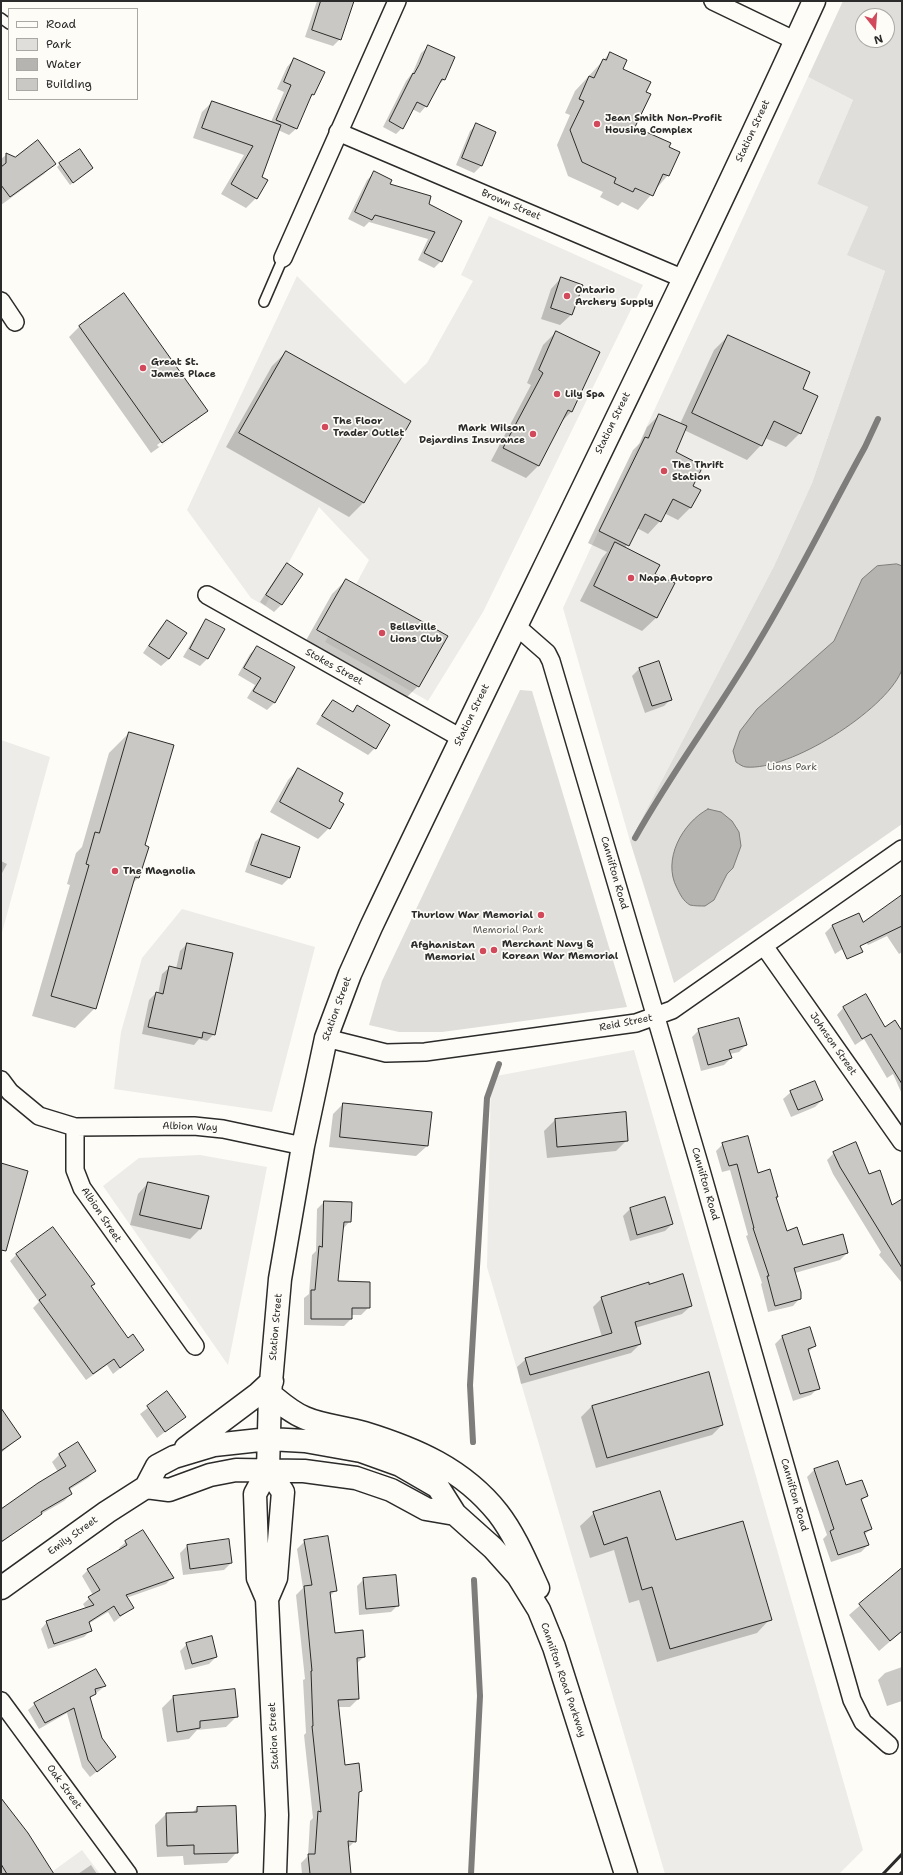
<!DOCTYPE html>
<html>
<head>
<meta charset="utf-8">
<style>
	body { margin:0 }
	#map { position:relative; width:903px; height:1875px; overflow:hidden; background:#fdfcf7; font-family:"Shantell Sans",sans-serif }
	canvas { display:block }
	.frame { position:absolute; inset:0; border:2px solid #2b2b2b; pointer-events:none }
	.legend { position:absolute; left:8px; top:8px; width:130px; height:92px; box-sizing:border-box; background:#fdfcf7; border:1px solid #a9a8a5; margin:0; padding:5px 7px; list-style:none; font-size:12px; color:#2b2b2b }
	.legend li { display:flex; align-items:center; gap:8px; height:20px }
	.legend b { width:20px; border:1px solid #a9a8a5 }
	.north { position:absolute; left:855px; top:8px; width:40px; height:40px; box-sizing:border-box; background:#fdfcf7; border:1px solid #a9a8a5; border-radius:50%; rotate:163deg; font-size:11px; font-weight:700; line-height:16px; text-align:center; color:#2b2b2b }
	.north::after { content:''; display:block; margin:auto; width:14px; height:18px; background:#d1495b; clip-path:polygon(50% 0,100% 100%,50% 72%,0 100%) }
</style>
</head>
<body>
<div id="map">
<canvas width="903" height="1875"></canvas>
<div class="frame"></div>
<ul class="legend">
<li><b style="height:5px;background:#fdfcf7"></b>Road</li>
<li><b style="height:11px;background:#dfdeda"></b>Park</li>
<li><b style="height:11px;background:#b5b4b1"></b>Water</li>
<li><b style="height:11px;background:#c9c8c4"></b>Building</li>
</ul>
<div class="north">N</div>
</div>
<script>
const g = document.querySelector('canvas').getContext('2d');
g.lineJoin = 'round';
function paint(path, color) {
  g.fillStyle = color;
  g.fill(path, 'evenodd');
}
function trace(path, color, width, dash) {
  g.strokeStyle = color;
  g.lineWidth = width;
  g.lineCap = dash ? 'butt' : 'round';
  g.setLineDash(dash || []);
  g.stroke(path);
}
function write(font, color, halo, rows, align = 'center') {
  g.font = font + ' "Shantell Sans",sans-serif';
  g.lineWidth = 3.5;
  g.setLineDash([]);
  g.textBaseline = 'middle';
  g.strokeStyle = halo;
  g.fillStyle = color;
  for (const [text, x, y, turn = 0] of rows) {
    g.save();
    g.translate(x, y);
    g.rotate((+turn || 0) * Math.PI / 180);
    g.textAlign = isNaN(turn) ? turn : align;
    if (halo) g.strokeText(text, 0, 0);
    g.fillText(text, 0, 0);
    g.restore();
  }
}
const built = new Path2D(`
	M808,77l45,23 -36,84 51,23 -20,48 37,16 -73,212 -38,83 -144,275 -67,-233z
	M489,216l154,69 -160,327 -55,89 -103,-59 44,-82 -50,-53 -54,99 -14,-8 -64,-88 110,-234 108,108 22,-21 46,-82 -12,-6z
	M1,740l49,17 -49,179z
	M182,909l133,38 -43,165 -158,-23 7,-57 21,-74z
	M634,1050l229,800 -24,24h-174l-178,-607 4,-190z
	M200,1155l67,12 -39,198 -125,-179 36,-28z
	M82,1850l18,24h-51z`);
const green = new Path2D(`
	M843,1h59v823l-228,159 -44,-142 144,-275 38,-83 73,-212 -38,-16 21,-48 -51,-23 36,-84 -45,-23zM863,16h24v24h-24z
	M520,690l12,1 95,316 -185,25h-43l-30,-7 13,-44z`);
const water = new Path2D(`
	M897,564l5,2c0,26 0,52 0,79 0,8 1,20 -1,27 -17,39 -111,99 -155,95 -3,0 -7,-3 -10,-5l-3,-11 7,-20 17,-22 77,-68 28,-62 15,-13z
	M708,809l13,3 11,9 7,11 2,14 -8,22 -6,6 -13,26 -9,6c-4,0 -11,0 -15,-1 -7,-4 -10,-11 -13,-17 -15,-28 5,-65 31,-79z`);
const shadow = new Path2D(`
	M317,1h36l-13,38 -7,7 -28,-9z
	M428,47l16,33 -7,6 -11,20 -6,7 -8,-4 -10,19 -6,6 -13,-7 23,-46 7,-9 8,-19z
	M610,53l11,16 24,24 -11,34 34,20v28l-30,35 -16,-8 -4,4 -18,-9 3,-5 -35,-16 -11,-31 13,-30 -5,-2 10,-22z
	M294,59l19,36 -4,4 -12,29 -8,7 -11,-5 -17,47 5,4 -10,17 -10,10 -25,-14 23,-39 -51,-17 9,-26 10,-10 59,20 13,-30 -7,-3 10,-22z
	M477,124l18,8 -14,34 -7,7 -18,-8 14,-34z
	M6,155l9,3 39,6 -10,10 -43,31v-46z
	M60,164l29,7 -19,14 -13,-18z
	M374,173l15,12 72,37 -20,39 -7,7 -16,-8 10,-21 -59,-17 -5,5 -16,-8 19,-39z
	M561,278l20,7 -10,30 -11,10 -19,-6 10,-30z
	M80,326l126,85 -10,10 -45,32 -82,-116zM196,418v3l-37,26 -2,-2z
	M556,332l43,21 -28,59 -10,10 -23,44 -12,12 -35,-17 40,-76 -4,-2 16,-38z
	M728,336l73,54 -1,43 -14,14 -21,-9 -4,7 -14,15 -63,-30 -10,23 18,33 8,4 -10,18 -12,12 -14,-7 -4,8 -12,13 -11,-6 -12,20 29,26 3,43 -15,14 -62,-30 22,-43 5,-6 -19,-9 45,-93 7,-7 7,-16 12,-12 21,9 34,-74z
	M286,352l123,70 -46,81 -14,14 -123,-70 46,-81z
	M287,565l14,9 -20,31 -7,7 -14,-10 20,-30z
	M346,580l72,106 -14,14 -100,-56 28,-50z
	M207,620l16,9 -16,30 -7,7 -17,-9 17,-29z
	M167,621l2,38 -8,7 -18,-13 17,-25z
	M257,647l37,21 -20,35 -7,7 -20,-12 8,-13 -17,-10 12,-21z
	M639,669l32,30 -7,7 -19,7 -13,-37z
	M333,701l19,11 5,-5 18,41 -7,7 -52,-31 10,-16z
	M129,733l14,113 -5,32 -6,6 -37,124 -20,20 -43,-12 38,-131 -3,-1 9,-31 6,-6 27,-94z
	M298,769l31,59 -11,11 -48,-27 18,-32z
	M262,835l37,13 -10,30 -7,7 -37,-13 10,-30z
	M1,861l6,3 -6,11z
	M902,897v55l-3,2 -12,-18 -19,9 -6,-9 -27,18 -10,-21 7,-7 26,-12 4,10z
	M187,944l27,90 -7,7 -8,-2 -5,6 -52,-11 7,-34 7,-7 2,1 4,-20 8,-7 6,2 4,-18z
	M865,995l20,33 17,5v61l-9,-20 -6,4 -23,-39 -9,6 -18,-30 6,-7z
	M699,1030l47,15 -7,7 -9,2 1,4 -7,7 -23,6 -9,-34z
	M791,1092l31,8 -7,7 -24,10 -8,-18z
	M343,1104l84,42 -11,10 -87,-9 4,-33z
	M555,1120l72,20 -11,11 -69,7 -3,-27z
	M723,1144l35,30 19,22 -2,2 12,34 15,14 45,7 -7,7 -45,13 5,25 -7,8 -25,6 -7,-28 1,-1 -16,-47 2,-1 -18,-65 -8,2 -6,-21z
	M834,1153l34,22 24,31 10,-3v80l-23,-28 2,-3 -48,-78 -6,-14z
	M148,1183l52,46 -10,10 -60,-14 8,-31z
	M665,1199l7,25 -7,7 -35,10 -7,-25 7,-7z
	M324,1202l26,19 -7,8 -6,53 31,26 -7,7h-10v4l-7,7 -40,-1v-27l5,-4 3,-39 4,-4 1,-42z
	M17,1254l76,30 -2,3 36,52 16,11 -30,24 -6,-9 -21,15 -53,-72 6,-6 -29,-41z
	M649,1285l42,21 -9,8 -47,14 5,16 -9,9 -110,31 -4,-17 9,-8 76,-22 -9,-30 9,-9z
	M782,1337l33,9 -7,6 10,36 -7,7 -18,6 -18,-57z
	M708,1374l14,51 -10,10 -116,33 -15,-51 11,-11z
	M167,1393l17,24 -27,21 -17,-24z
	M1,1410l19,27 -19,16z
	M78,1443l17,28 -7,7 -19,12 2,4 -7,7 -26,15 -37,27v-33l57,-38 -6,-10 7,-7z
	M837,1462l9,25 21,9 -6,5 10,28 -7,6 4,10 -7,7 -30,10 -8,-23 4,-4 -20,-58 7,-7z
	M594,1513l81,29 95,77 -13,14 -100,29 -18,-62 -10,3 -15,-53 -24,8 -10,-32z
	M143,1532l29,46 -6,6 -40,14 6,10 -18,14 -6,-10 -20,12 3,6 -7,7 -36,12 -7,-20 6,-7 39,-13 -3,-5 10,-9 -11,-19 6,-6 32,-20 -1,-2 7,-6z
	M305,1541l31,49 -7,7 5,37 30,23 -8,7 2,35 -8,8h-13l7,59 17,25 -3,3 -3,47 -8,8 3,25h-48l-1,-11 7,-7 2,-35 3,-3 -9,-83 2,-2 -3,-53 2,-1 -9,-84 7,-7 -6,-39z
	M187,1546l44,17 -7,7 -41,5 -3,-22z
	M902,1569v62l-23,20 -30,-36z
	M364,1579l34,26 -7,7 -32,3 -2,-29z
	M187,1644l29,13 -7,7 -24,6 -5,-19z
	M902,1667v34l-15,5 -9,-26 7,-7z
	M105,1686l-16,13 12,40 14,18 -25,20 -8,-10 -15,-54 -28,16 -11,-19 7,-6z
	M173,1697l64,19 -11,11 -29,3 -8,9 -22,3 -5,-34z
	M1,1799l52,75h-52z
	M197,1808l40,44 -10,11 -43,2 -1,-9 -26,1 -2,-32 11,-11 26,-1z
	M91,1865l6,9h-19z`);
const stream = new Path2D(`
	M635,838c38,-68 85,-130 124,-197 38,-63 70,-129 106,-194l13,-28
	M473,1442l-3,-57 17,-287 12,-34
	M471,1874l9,-178 -6,-116`);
const building = new Path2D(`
	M321,1h33l-13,39 -29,-10z
	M428,45l27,12 -10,23 -3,-1 -15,28 -10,-5 -14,27 -14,-8 24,-48 1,1 5,-9z
	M610,52l17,8 -4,9 28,13 -5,10 5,2 -16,33 36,16 -2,4 11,5 -11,24 -6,-2 -10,22 -18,-8 -2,4 -19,-9 2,-5 -34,-16 -12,-32 14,-29 -5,-2 10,-23 5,2 9,-19 3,1z
	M294,58l31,14 -11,23 -2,-1 -15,35 -21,-9 15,-35 -7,-3z
	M212,101l69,24 -19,52 6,3 -11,19 -26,-15 22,-38 -51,-18z
	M476,123l20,9 -14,34 -20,-8z
	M38,140l18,24 -46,33 -9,-12v-18l5,-4v-10l9,4z
	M80,149l13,19 -20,15 -14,-20z
	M374,171l18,9 -2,4 41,12 -2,8 33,17 -20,41 -18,-9 11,-21 -60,-17 -3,5 -17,-8z
	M561,277l22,8 -11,30 -21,-7z
	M124,293l84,118 -46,32 -83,-117z
	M556,331l44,21 -28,60 -4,-2 -29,56 -36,-18 40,-75 -4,-3z
	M728,335l82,37 -7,17 15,7 -17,38 -27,-13 -12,25 -70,-33z
	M286,351l125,70 -47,82 -125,-70z
	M659,414l28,12 -11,26 27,14 -10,20 8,4 -10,18 -18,-9 -12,23 -16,-8 -16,32 -30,-15 46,-94 3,1z
	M615,542l45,23 -5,9 20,9 -18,35 -63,-32z
	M287,563l16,11 -21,31 -16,-10z
	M346,579l102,57 -29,51 -102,-57z
	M206,619l19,10 -17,30 -18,-10z
	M167,620l20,13 -18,26 -20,-13z
	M257,646l38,21 -20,36 -22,-12 8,-13 -17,-10z
	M659,661l13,39 -20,6 -13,-38z
	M333,700l20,12 4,-7 33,20 -14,24 -54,-33z
	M129,732l45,13 -29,100 4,2 -10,31 -4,-1 -39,132 -45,-13 38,-131 -3,-1 9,-32 4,1z
	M298,768l45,25 -4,8 5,3 -14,25 -50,-27z
	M262,834l38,13 -10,31 -39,-13z
	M902,895v31l-42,20 3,6 -16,7 -15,-34 27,-12 4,9z
	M187,943l46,10 -18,82 -12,-3 -1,6 -54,-11 8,-35 7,2 6,-28 12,3z
	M866,994l19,33 10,-7 7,11v53l-31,-50 -9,5 -19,-32z
	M739,1018l8,27 -18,5 3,8 -24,7 -10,-36z
	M815,1081l8,19 -25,10 -8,-19z
	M343,1103l89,9 -4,34 -88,-9z
	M626,1112l2,29 -71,6 -2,-28z
	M748,1136l10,37 12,-4 8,28h-2l11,34 10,-4 6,18 40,-11 5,19 -54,15 7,24v7l-26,7 -8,-30h2l-16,-48h1l-17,-64 -8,2 -7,-23z
	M856,1142l13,32 11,-4 12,35 10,-6v69l-62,-101 -7,-15z
	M1,1163l27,8 -22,80 -5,-1z
	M148,1182l61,14 -8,33 -61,-14z
	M665,1197l8,27 -36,11 -7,-27z
	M324,1201l28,1 -1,20h-7l-6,59 32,1v26h-18v11h-41v-29h4l4,-44 3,1z
	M53,1227l42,57 -4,2 37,52 5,-4 11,16 -24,18 -6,-9 -21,15 -54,-74 7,-5 -30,-41z
	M683,1274l9,32 -57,16 6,22 -111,31 -5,-17 87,-25 -11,-36 48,-15v2z
	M810,1327l6,19 -8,3 12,40 -20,5 -18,-58z
	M709,1372l14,53 -116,33 -15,-52z
	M167,1391l19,26 -21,15 -18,-26z
	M1,1408l20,29 -20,14z
	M78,1442l18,29 -27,17 3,6 -31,18 1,2 -41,28v-33l37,-26 28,-17 -7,-12z
	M838,1461l8,24 16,-5 6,16 -7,3 11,30 -8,3 5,13 -31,10 -8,-24 4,-2 -20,-60z
	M660,1491l16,49 67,-19 29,99 -102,29 -18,-62 -10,3 -15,-53 -23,8 -11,-33z
	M143,1530l31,48 -48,17 8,13 -14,8 -6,-10 -25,16 3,9 -38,13 -8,-23 48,-16 -6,-8 12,-7 -13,-21 40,-24 -2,-4z
	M328,1536l9,55 -7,1 5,41 28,-3 2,27 -8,1 2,41 -21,1 7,65 14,-2 3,28 -3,1 -3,50 -8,-1 3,33h-41l-2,-20h7l3,-43 3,1 -9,-86h1l-2,-55h1l-8,-85 8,-1 -8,-45z
	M229,1539l3,24 -42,6 -3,-24z
	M902,1568v63l-12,10 -31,-37z
	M396,1575l3,31 -33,3 -3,-31z
	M212,1636l5,21 -25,7 -6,-21z
	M96,1669l10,17 -11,3 1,5 -6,3 12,41 14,19 -19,15 -9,-12 -14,-52 -29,15 -11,-20z
	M235,1689l3,28 -38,4v7l-23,4 -4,-36z
	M1,1798l27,35 26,41h-47l-6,-10z
	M236,1806l2,47 -44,1v-9l-27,1 -1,-33 31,-1v-5z`);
const lane = new Path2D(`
	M1,18l8,6
	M264,302l19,-44`);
const street = new Path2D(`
	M713,1l83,40
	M338,132l346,147
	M283,258l114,-257
	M1,301l14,21
	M207,595l254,143
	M515,625l32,28 4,8 149,506 152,533 11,22 26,23
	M764,946l138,196
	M326,1038l60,15 39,-1 211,-29 36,-13 230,-161
	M1,1080l9,12 29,24 36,11 119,-1 29,3 80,17
	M75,1127v43l7,18 113,158
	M1,1701l127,173`);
const secondary = new Path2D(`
	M270,1394c11,9 22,19 35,24 18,8 40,9 59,15 52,16 99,36 134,80 17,22 28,49 40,75
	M186,1448l72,-54 14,-13
	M146,1487l23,3 41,-15 26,-5 68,1 52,7 35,12 35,19 29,5
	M1,1588l106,-76 39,-25 11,-21 17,-9 40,-12 55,-6 36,2 56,10 39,14 38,22 17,27 38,34 25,28 21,34 15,37 72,227
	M267,1599l9,-21 7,-86 -15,-22
	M275,1874l2,-59 -10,-216 -9,-21 -3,-84 13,-24 2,-76 10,-115 23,-133 23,-108 24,-64 21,-47c147,-309 301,-615 443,-926`);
const rail = new Path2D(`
	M883,1874l19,-20
	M900,1874l2,-2`);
const markers = [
	[597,124,4,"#d1495b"],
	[567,296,4,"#d1495b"],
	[143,368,4,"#d1495b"],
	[557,394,4,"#d1495b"],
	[325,427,4,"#d1495b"],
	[533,434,4,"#d1495b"],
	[664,471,4,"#d1495b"],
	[631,578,4,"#d1495b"],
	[382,633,4,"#d1495b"],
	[115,871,4,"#d1495b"],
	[541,915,4,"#d1495b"],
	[494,950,4,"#d1495b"],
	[483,951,4,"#d1495b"]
];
const poiNames = [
	["Jean Smith Non-Profit",605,118],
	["Housing Complex",605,130],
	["Ontario",575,290],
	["Archery Supply",575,302],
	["Great St.",151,362],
	["James Place",151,374],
	["Lily Spa",565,394],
	["The Floor",333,421],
	["Trader Outlet",333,433],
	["Mark Wilson",525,428,"right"],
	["Dejardins Insurance",525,440,"right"],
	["The Thrift",672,465],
	["Station",672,477],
	["Napa Autopro",639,578],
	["Belleville",390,627],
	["Lions Club",390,639],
	["The Magnolia",123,871],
	["Thurlow War Memorial",533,915,"right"],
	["Merchant Navy &",502,944],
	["Korean War Memorial",502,956],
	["Afghanistan",475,945,"right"],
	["Memorial",475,957,"right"]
];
const streetNames = [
	["Station Street",753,131,-65],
	["Brown Street",511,205,23],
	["Station Street",613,423,-64],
	["Stokes Street",334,667,29],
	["Station Street",472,715,-64],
	["Cannifton Road",614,873,74],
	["Station Street",337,1009,-70],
	["Reid Street",626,1023,-11],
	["Johnson Street",833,1044,55],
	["Albion Way",190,1127,2],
	["Cannifton Road",705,1184,74],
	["Albion Street",101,1215,56],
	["Station Street",276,1327,-85],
	["Cannifton Road",794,1495,74],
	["Emily Street",73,1536,-36],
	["Cannifton Road Parkway",563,1680,71],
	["Station Street",274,1736,-93],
	["Oak Street",64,1787,54]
];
const parkNames = [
	["Lions Park",792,767],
	["Memorial Park",508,930]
];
paint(built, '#edece8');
paint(green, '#dfdeda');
paint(water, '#b5b4b1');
trace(water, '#7e7d7b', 1);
paint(shadow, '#0003');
trace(stream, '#7e7d7b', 6);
paint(building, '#c9c8c4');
trace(building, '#2b2b2b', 1);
trace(lane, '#2b2b2b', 12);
trace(street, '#2b2b2b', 20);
trace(secondary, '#2b2b2b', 25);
trace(lane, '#fdfcf7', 9);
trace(street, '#fdfcf7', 17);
trace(secondary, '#fdfcf7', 22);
trace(rail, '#2b2b2b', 3);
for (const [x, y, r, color] of markers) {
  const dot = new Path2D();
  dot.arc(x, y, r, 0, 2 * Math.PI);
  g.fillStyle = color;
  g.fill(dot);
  trace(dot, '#fdfcf7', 1.5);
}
write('bold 10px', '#2b2b2b', '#fdfcf7', poiNames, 'left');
write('10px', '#2b2b2b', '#fdfcf7', streetNames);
write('10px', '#585857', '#fdfcf7', parkNames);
</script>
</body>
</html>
